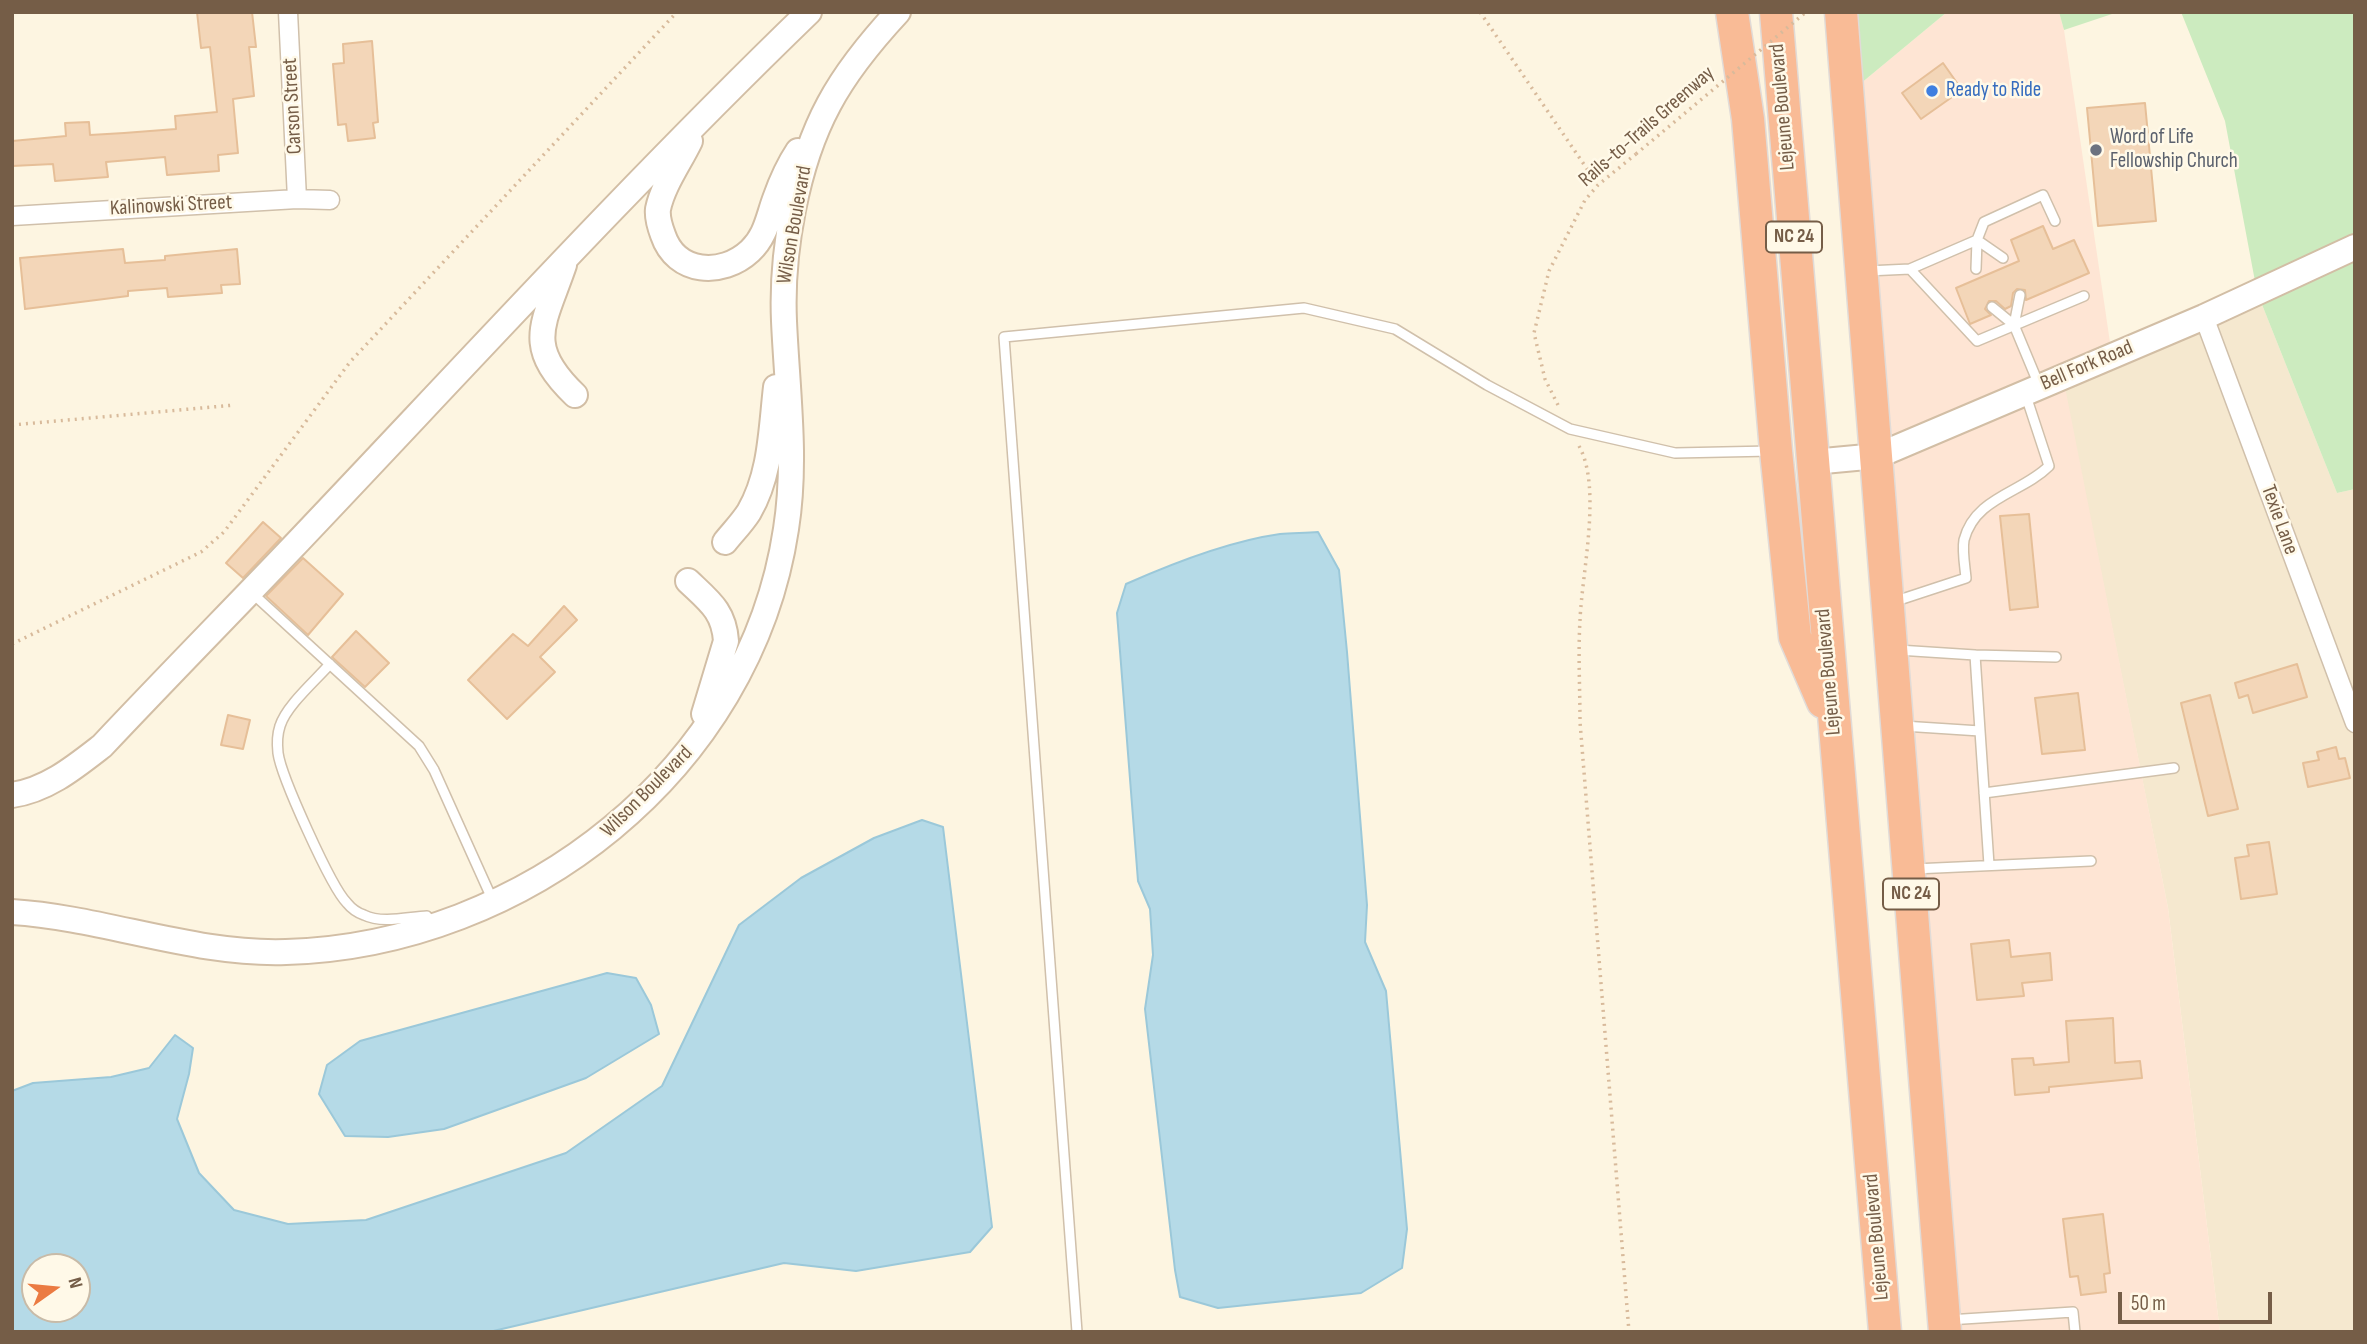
<!DOCTYPE html>
<html>
<head>
<meta charset="utf-8">
<style>
	body { margin:0 }
	#map { position:relative; width:2367px; height:1344px; overflow:hidden; background:#fdf5e1; font-family:"Sofia Sans Condensed",sans-serif }
	canvas { display:block }
	.frame { position:absolute; inset:0; border:14px solid #755d47; pointer-events:none }
	.north { position:absolute; left:21px; top:1253px; width:70px; height:70px; box-sizing:border-box; background:#fff9e8; border:2px solid #c8bba8; border-radius:50%; rotate:75deg; font-size:19px; font-weight:700; line-height:28px; text-align:center; color:#755d47 }
	.north::after { content:''; display:block; margin:auto; width:24px; height:32px; background:#eb7b42; clip-path:polygon(50% 0,100% 100%,50% 72%,0 100%) }
	.scale { position:absolute; left:2118px; top:1292px; width:154px; height:32px; box-sizing:border-box; border:4px solid #755d47; border-top:0; padding-left:9px; font-size:21px; line-height:24px; white-space:nowrap; color:#755d47; -webkit-text-stroke:5px #fff9e8; paint-order:stroke }
</style>
</head>
<body>
<div id="map">
<canvas width="2367" height="1344"></canvas>
<div class="frame"></div>
<div class="north">N</div>
<div class="scale">50 m</div>
</div>
<script>
const g = document.querySelector('canvas').getContext('2d');
g.lineJoin = 'round';
function paint(path, color) {
  g.fillStyle = color;
  g.fill(path, 'evenodd');
}
function trace(path, color, width, dash) {
  g.strokeStyle = color;
  g.lineWidth = width;
  g.lineCap = dash ? 'butt' : 'round';
  g.setLineDash(dash || []);
  g.stroke(path);
}
function write(font, color, halo, rows, align = 'center') {
  g.font = font + ' "Sofia Sans Condensed",sans-serif';
  g.lineWidth = 5;
  g.setLineDash([]);
  g.textBaseline = 'middle';
  g.strokeStyle = halo;
  g.fillStyle = color;
  for (const [text, x, y, turn = 0] of rows) {
    g.save();
    g.translate(x, y);
    g.rotate((+turn || 0) * Math.PI / 180);
    g.textAlign = isNaN(turn) ? turn : align;
    if (halo) g.strokeText(text, 0, 0);
    g.fillText(text, 0, 0);
    g.restore();
  }
}
const residential = new Path2D(`
	M2257,292l80,201 18,-4v843h-135l-52,-424 -106,-531z`);
const commercial = new Path2D(`
	M1947,12h112l5,18 48,326 -49,21 105,531 52,424h-275l-97,-1238z`);
const green = new Path2D(`
	M1841,12h106l-99,82z
	M2059,12h59l-54,18z
	M2181,12h174v477l-18,4 -80,-201 -32,-171z`);
const water = new Path2D(`
	M1318,532l21,38 8,82 20,253 -2,37 21,49 21,238 -5,39 -41,25 -143,15 -38,-11 -5,-27 -30,-261 8,-54 -3,-46 -12,-28 -21,-268 9,-29c45,-20 104,-43 154,-50 12,-1 25,-1 38,-2z
	M922,820l21,7 49,400 -22,25 -114,19 -72,-8 -295,69h-477v-241l21,-8 78,-6 38,-9 26,-33 18,13 -4,26 -12,45 22,54 35,37 54,14 78,-4 200,-67 96,-67 77,-161 62,-47 73,-40zM35,1267h42v42h-42z
	M607,973l29,5 15,27 8,29 -73,44 -142,51 -56,8 -43,-1 -26,-42 8,-29 33,-24z`);
const building = new Path2D(`
	M197,12h55l4,35h-7l5,49 -21,3 5,54 -20,2 1,16 -52,4 -2,-18 -59,5 2,15 -53,4 -2,-17 -41,2v-25l54,-5 -1,-13 24,-1 1,13 34,-2 52,-4 -1,-13 42,-4 -7,-65 -9,1z
	M372,41l6,81 -5,1 2,15 -27,3 -2,-17 -8,1 -5,-61 11,-1 -1,-19z
	M1943,63l19,27 -41,29 -19,-26z
	M2145,103l11,118 -58,5 -11,-118z
	M2043,226l10,23 21,-9 15,33 -63,27 -1,-10 -8,-1 -4,4 -2,13 -6,3 -9,-8h-7l-4,8 6,6 -21,9 -14,-36 63,-27 -8,-21z
	M123,249l2,14 40,-3v-4l72,-7 3,35 -19,1 1,8 -54,4 -1,-9 -39,3v5l-103,13 -5,-51z
	M2029,514l9,93 -28,3 -10,-94z
	M263,522l18,16 -38,40 -17,-15z
	M303,558l40,36 -35,41 -42,-39z
	M564,606l13,14 -37,37 15,15 -48,47 -39,-39 45,-46 15,12z
	M356,631l33,32 -24,24 -33,-30z
	M2297,664l10,33 -54,16 -5,-18 -9,3 -4,-15z
	M2078,693l7,57 -43,4 -7,-56z
	M2210,695l28,114 -30,7 -27,-113z
	M228,715l22,5 -7,29 -22,-4z
	M2336,747l3,12 6,-1 5,20 -42,9 -5,-24 16,-3 -2,-8z
	M2269,842l8,52 -36,5 -6,-41 14,-2 -2,-11z
	M2009,940l2,17 39,-4 2,27 -30,3 2,13 -47,4 -6,-56z
	M2113,1018l2,45 25,-2 2,17 -93,9v5l-34,3 -3,-36 21,-1 1,7 35,-3 -3,-41z
	M2103,1214l7,59 -6,1 2,18 -25,3 -3,-19 -8,1 -7,-58z`);
const path = new Path2D(`
	M1480,12l118,173
	M1558,405l-13,-26 -11,-46 15,-62 36,-71 13,-15 38,-31
	M12,425l223,-20
	M1579,446c23,41 3,126 1,174 -2,34 0,68 0,102l49,610
	M12,644l189,-92 23,-20 126,-170 327,-350`);
const lane = new Path2D(`
	M1910,269l67,72 107,-45
	M1976,269l1,-29 26,18
	M1867,271l43,-2 67,-29 7,-18 59,-27 12,26
	M1992,307l22,18 6,-30
	M2014,325l25,60
	M251,592l168,154 15,24 59,131
	M1893,602l73,-24c-1,-11 -4,-27 -2,-38 11,-43 58,-47 85,-74l-23,-70
	M1898,650l77,5 5,76
	M1975,655l81,2
	M330,664c-15,17 -44,42 -50,62 -3,9 -3,18 -2,27 3,23 53,134 69,150 4,5 11,10 17,12 18,9 44,2 63,1
	M1903,726l77,5 9,134
	M1984,793l190,-25
	M1914,869l177,-8
	M1948,1320l125,-8 2,20
	M1077,1332l-73,-995 300,-29 91,21 92,56 83,44 105,24 96,-2`);
const street = new Path2D(`
	M288,12l9,187
	M12,216l285,-17 33,1
	M2204,317l151,406`);
const secondary = new Path2D(`
	M690,141c-10,21 -27,44 -32,68 -1,8 2,18 5,26 13,39 59,42 87,16 16,-15 18,-33 25,-52 6,-17 13,-33 23,-48
	M564,265c-20,59 -41,80 11,130
	M1813,462l64,-6 327,-139 151,-70
	M725,542c8,-10 17,-19 24,-30 22,-38 22,-82 27,-125
	M688,581c21,20 36,30 38,60l-22,73
	M12,795c35,-5 63,-28 90,-49 63,-67 127,-132 190,-198 171,-180 338,-363 517,-536
	M12,912c93,6 181,43 274,40 239,-7 464,-183 500,-423 11,-69 1,-139 -2,-208 -3,-68 12,-156 45,-217 17,-32 44,-65 69,-92`);
const highway = new Path2D(`
	M1732,12l16,107 28,332 19,186 28,65
	M1776,12l109,1320
	M1841,12l104,1320`);
const pathBridge = new Path2D(`
	M1636,154l170,-142`);
const markers = [
	[1932,91,7,"#3f7fe0"],
	[2096,150,7,"#6b7280"]
];
const shields = [
	[1794,237,56],
	[1911,894,56]
];
const shieldNames = [
	["NC 24",1794,237],
	["NC 24",1911,894]
];
const shopNames = [
	["Ready to Ride",1946,91]
];
const streetNames = [
	["Carson Street",293,106,-93],
	["Lejeune Boulevard",1783,107,-95],
	["Rails-to-Trails Greenway",1647,127,-41],
	["Kalinowski Street",171,206,-3],
	["Wilson Boulevard",795,225,-80],
	["Bell Fork Road",2087,366,-23],
	["Texie Lane",2279,520,70],
	["Lejeune Boulevard",1829,672,-95],
	["Wilson Boulevard",647,792,-45],
	["Lejeune Boulevard",1877,1237,-95]
];
const worshipNames = [
	["Word of Life",2110,138],
	["Fellowship Church",2110,162]
];
paint(residential, '#f5e8cf');
paint(commercial, '#fee5d4');
paint(green, '#ccebbf');
paint(water, '#b5dae7');
trace(water, '#9bc8d9', 2);
paint(building, '#f3d6b8');
trace(building, '#e6bf98', 2);
trace(lane, '#d0c0ab', 12);
trace(street, '#d0c0ab', 21);
trace(secondary, '#d2bea5', 28);
trace(highway, '#e1dbd7', 35);
trace(path, '#d8ba9b', 3.5, [2, 5]);
trace(lane, '#fff', 9);
trace(street, '#fff', 18);
trace(secondary, '#fff', 24);
trace(highway, '#f9bb96', 32);
trace(pathBridge, '#d8ba9b', 3.5, [2, 5]);
for (const [x, y, r, color] of markers) {
  const dot = new Path2D();
  dot.arc(x, y, r, 0, 2 * Math.PI);
  g.fillStyle = color;
  g.fill(dot);
  trace(dot, '#fff9e8', 2.5);
}
for (const [x, y, w] of shields) {
  const box = new Path2D();
  box.roundRect(x - w / 2, y - 15.5, w, 31, 5);
  g.fillStyle = '#fff9e8';
  g.fill(box);
  trace(box, '#755d47', 2);
}
write('bold 19px', '#755d47', null, shieldNames);
write('21px', '#366cbe', '#fff9e8', shopNames, 'left');
write('21px', '#755d47', '#fff9e8', streetNames);
write('21px', '#5b616d', '#fff9e8', worshipNames, 'left');
</script>
</body>
</html>
